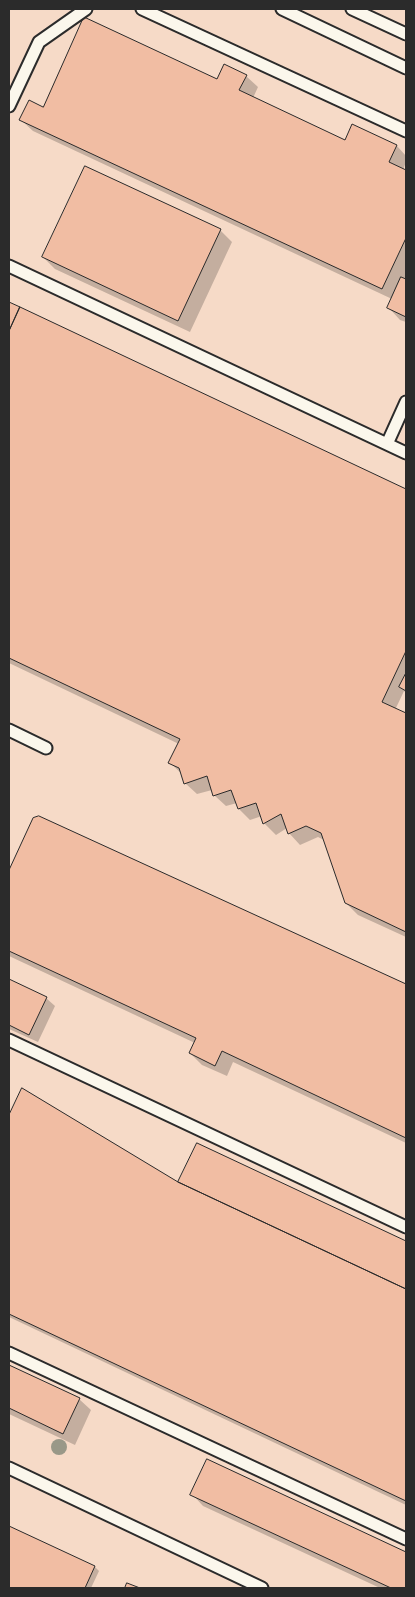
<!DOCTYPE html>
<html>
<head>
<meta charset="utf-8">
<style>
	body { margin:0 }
	#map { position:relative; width:415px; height:1597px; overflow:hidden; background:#f8e6d6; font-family:"Shantell Sans",sans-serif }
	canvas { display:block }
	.frame { position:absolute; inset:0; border:10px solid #2b2b2b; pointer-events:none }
</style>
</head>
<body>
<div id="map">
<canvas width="415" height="1597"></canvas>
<div class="frame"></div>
</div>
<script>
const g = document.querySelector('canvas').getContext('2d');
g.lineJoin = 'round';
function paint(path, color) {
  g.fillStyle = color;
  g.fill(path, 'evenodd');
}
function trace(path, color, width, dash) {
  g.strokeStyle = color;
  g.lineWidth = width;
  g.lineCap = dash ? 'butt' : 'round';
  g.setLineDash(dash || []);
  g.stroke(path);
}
const built = new Path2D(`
	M9,9h397v1579h-397z`);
const shadow = new Path2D(`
	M246,76l12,11 -5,11 92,44 8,-16 44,20 9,10v6l-3,8 3,1v103l-2,6 2,1v41l-6,-2 -11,-12 3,-9 -359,-168 -12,-11 22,-12z
	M220,230l12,12 -42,90 -135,-63 -12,-12z
	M9,303l397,187v203l-2,-2 -9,19 11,5v222l-48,-22 -12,-12 -22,-63 -6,-3 -18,8 -11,-12 -2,-5 -11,7 -12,-12 -2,-7 -12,4 -11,-11 -2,-6 -11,3 -12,-11 -2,-5 -15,4 -12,-11 -3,-9 -12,-11 9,-19 -170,-81z
	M39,817l367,168v158l-173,-81 -6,14 -25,-11 -12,-12 5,-10 -186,-87v-83l25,-54z
	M9,981l37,17 9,8 -17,36 -29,-13z
	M22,1089l157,95 19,-40 208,99v262l-397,-188v-199z
	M9,1366l70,33 12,11 -16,35 -66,-31z
	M208,1460l198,93v35h-26l-177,-82 -11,-12z
	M9,1527l86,40 4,4 -8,17h-82z`);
const building = new Path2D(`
	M84,17l133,62 7,-15 23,11 -8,15 106,50 7,-16 45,21 -8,17 17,8v68l-24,51 -363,-169 10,-20 14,7z
	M85,166l136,63 -43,92 -136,-64z
	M401,277l5,2v38l-19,-9z
	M9,302l11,5 -11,24z
	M20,307l386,182v162l-24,51 24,11v219l-61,-29 -24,-70 -15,-7 -18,8 -7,-20 -18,10 -7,-21 -18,6 -7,-19 -18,6 -6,-20 -23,8 -5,-16 -11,-5 12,-24 -171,-81v-327z
	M406,673v18l-7,-4z
	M39,816l367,168v154l-184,-87 -7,15 -26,-13 7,-15 -187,-87v-81l24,-52z
	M9,979l38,18 -18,38 -20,-10z
	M22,1088l156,94 228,107v212l-397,-187v-199z
	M197,1143l209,98v48l-228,-107z
	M9,1365l71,33 -17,36 -54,-26z
	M207,1459l199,93v36h-15l-201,-93z
	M9,1526l86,40 -10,22h-76z
	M127,1583l13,5h-15z`);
const lane = new Path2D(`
	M142,9l264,122
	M282,9l124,59
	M352,9l54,25
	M9,106l30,-64 47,-33
	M9,266l397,187
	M387,444l19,-42
	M9,730l37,18
	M9,1040l397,187
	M9,1353l397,186
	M9,1468l253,120`);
const trees = [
	[59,1447]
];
paint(built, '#f6dac7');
paint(shadow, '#0003');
paint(building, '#f1bda3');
trace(building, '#2b2b2b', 1);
trace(lane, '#2b2b2b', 15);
trace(lane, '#fbf7ec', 11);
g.fillStyle = '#999888';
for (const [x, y] of trees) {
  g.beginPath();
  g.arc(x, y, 8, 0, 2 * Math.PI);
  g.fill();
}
</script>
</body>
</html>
